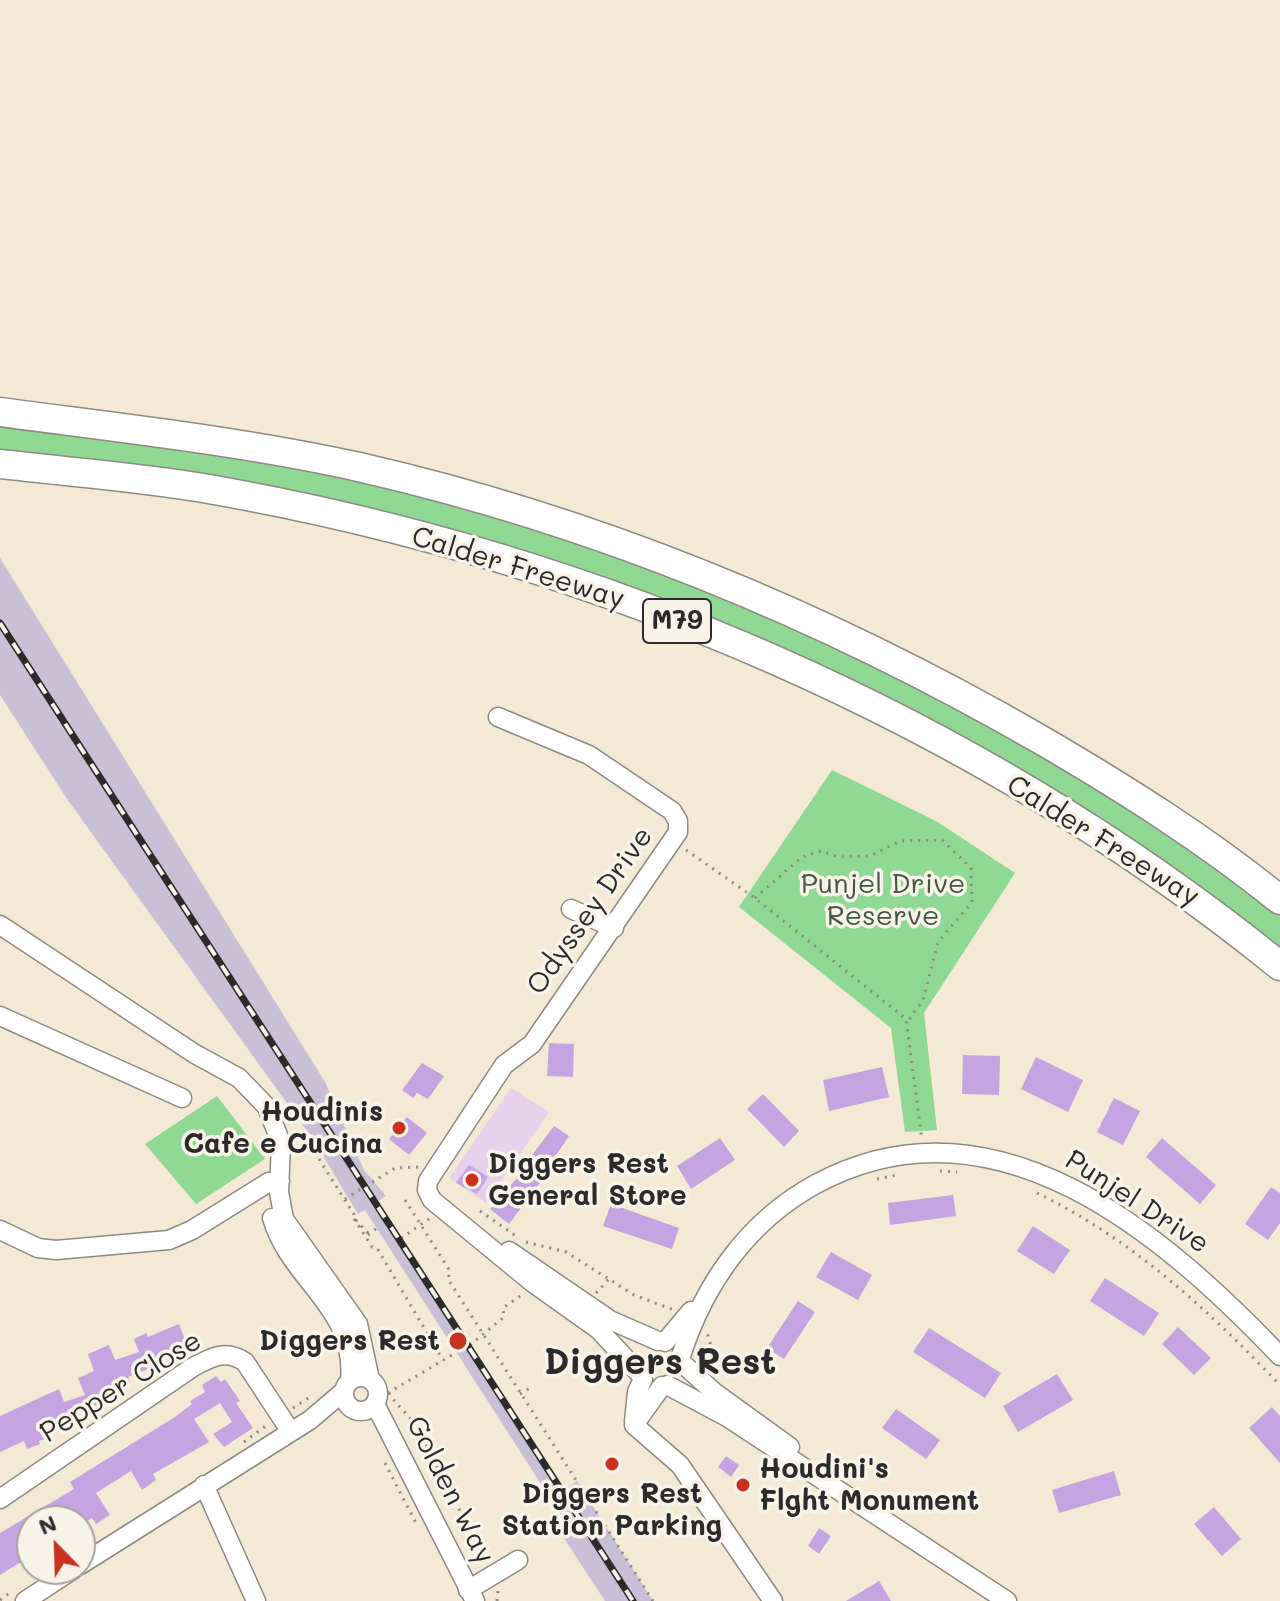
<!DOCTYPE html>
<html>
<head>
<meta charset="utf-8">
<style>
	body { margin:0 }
	#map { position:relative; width:1280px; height:1601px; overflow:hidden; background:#f3e9d4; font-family:Mali,sans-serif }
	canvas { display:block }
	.north { position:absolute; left:16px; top:1505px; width:80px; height:80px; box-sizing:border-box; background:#f7f3e8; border:2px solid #a5a39c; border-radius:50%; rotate:337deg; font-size:22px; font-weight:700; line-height:32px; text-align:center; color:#2b2b2b }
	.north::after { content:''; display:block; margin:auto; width:28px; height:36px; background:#c8321e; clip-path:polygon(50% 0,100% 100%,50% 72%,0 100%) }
</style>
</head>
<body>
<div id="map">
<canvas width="1280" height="1601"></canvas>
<div class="north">N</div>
</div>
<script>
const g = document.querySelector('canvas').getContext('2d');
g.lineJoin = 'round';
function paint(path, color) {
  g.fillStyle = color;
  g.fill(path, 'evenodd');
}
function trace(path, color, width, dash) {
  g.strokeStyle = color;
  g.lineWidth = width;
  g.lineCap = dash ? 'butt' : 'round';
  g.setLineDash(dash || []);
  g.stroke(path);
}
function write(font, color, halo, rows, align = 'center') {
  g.font = font + ' Mali,sans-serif';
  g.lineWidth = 7;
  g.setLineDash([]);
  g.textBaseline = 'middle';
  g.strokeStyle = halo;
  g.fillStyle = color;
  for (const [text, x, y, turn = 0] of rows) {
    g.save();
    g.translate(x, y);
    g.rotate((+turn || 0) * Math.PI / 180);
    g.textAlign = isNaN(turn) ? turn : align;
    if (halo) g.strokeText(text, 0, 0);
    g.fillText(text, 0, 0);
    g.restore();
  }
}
const built = new Path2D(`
	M511,1088l38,24 -63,91 -37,-25z`);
const industrial = new Path2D(`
	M0,558l325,524 39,88 22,26 -8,5 186,288 13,-8 76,120h-48l-47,-72 8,-6 -201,-313 -7,4 -45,-75 -246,-340 -67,-104z`);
const green = new Path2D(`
	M0,425c65,8 129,18 194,27 36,6 74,9 110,17 365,76 679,222 976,447v38l-169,-126 -88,-58 -175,-90 -305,-117 -543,-108z
	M832,770l104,51 79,52 -91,140 13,117 -32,2 -14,-104 -152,-121z
	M217,1096l48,63 -69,45 -51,-60z`);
const building = new Path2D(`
	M549,1043l25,1 -1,33 -26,-1z
	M963,1055l37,1 -1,39 -37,-1z
	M1036,1057l47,23 -15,32 -47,-23z
	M422,1063l22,13 -16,23 -11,-6 -4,5 -11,-8z
	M882,1067l7,30 -60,14 -6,-31z
	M763,1094l36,37 -15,16 -37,-38z
	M1114,1098l26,13 -17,34 -26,-13z
	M407,1117l20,16 -18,22 -20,-16z
	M554,1126l15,10 -15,22 3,2 -48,64 -19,-15 42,-48 -3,-2z
	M720,1138l15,22 -44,29 -14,-23z
	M1162,1138l54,47 -16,19 -54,-47z
	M469,1165l19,12 -11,17 -21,-11z
	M1271,1187l9,6v30l-12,17 -23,-16z
	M953,1195l3,21 -66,9 -2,-22z
	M611,1204l68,24 -7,21 -69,-23z
	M1033,1226l37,24 -16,24 -37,-23z
	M831,1252l41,23 -14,25 -42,-23z
	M1105,1278l54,35 -15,23 -54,-35z
	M798,1301l17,11 -31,47 -17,-11z
	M179,1324l8,21 -28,16 2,3 -33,13 2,6 -18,6 3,5 -16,5 1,4 -25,11 1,3 -32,10 4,11 -9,3 1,3 -13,5 -3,-8 -24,11v-36l59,-27 5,13 21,-7 -7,-17 16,-7 -6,-17 21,-9 6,15 24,-8 -5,-13 12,-6 2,4z
	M1178,1327l33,31 -17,17 -32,-31z
	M929,1328l72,45 -16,25 -72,-46z
	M1057,1374l16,26 -55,32 -15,-26z
	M216,1376l5,6 4,-3 15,22 -4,2 17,25 -29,19 -11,-13 19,-12 -12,-19 -26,16 15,23 -56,32 3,6 -14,10 -11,-19 -35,22 14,22 -14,9 -4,-6 -12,8v-5h-48v34l-32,20v-42l74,-44 -4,-7 105,-65 17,-13 -2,-3 15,-9 -3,-7z
	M1272,1407l8,9v47l-31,-35z
	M896,1409l44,31 -14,19 -44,-31z
	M726,1456l13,9 -8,12 -13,-10z
	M1114,1471l7,24 -62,18 -7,-23z
	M1214,1507l27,32 -19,17 -28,-32z
	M819,1528l12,8 -12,18 -11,-8z
	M879,1581l12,20h-45z`);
const path = new Path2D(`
	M686,850l69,48 151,121 16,121
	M755,898l47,-41 19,-6 18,6 31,-1 30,-15 42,-1 29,28 1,34 -34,40 -15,58 -15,21
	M319,1159l36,57
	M940,1171l17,1
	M877,1179l20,-4
	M1037,1193c95,46 171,117 243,192
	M345,1199l50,-31 25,-1
	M405,1200l45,71 -2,8 205,322
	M480,1211l36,25
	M368,1233l-15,-16 19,30 5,1 66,112
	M368,1235l9,-7
	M401,1238l28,-19
	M526,1242l40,10 68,43 40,15
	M596,1293l14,-15
	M470,1345l34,-28 -1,-9 20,-14
	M706,1366l7,-14 -6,-19
	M385,1386c8,17 22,26 32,41l69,135
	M388,1393l69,-41
	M520,1394l14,-8
	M293,1408l17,-11
	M244,1442l23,-17
	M385,1463l33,64
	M0,1600l11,-8
	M497,1601l1,-10`);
const minor = new Path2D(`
	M498,717l91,38 83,56 6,10v11l-146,212 -28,21 -76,116 -1,9 5,10 101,83 66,47 41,44
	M571,909l43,19
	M0,925l195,129 44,24 28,29 14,36 -2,49 5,27 74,105 12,56
	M0,1016l182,82
	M272,1218c19,64 85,89 78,163
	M0,1230l38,18 18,2 113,-10 23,-10 77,-48 11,-1
	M509,1251l101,69 48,21
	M665,1342l26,-31
	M681,1356c23,-72 67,-135 135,-172 178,-96 347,49 464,172
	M682,1363l32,29 76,55
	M344 1394a17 17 0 1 1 34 0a17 17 0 1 1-34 0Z
	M667,1385l60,32 280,184
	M375,1404l100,197
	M634,1422l3,-30 6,-13
	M634,1425l46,40 93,136
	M634,1425l28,-39
	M204,1485l52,116
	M0,1499l193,-132c19,-10 33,-18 52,-5l46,70
	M80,1565l230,-145 34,-29
	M468,1590l50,-30
	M25,1601l49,-32`);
const highway = new Path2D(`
	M0,412c120,16 241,29 359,55 240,55 471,151 684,274 82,48 163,99 237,159
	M0,464c69,8 140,13 209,25 387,68 765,229 1071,477`);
const rail = new Path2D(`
	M0,623l633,978`);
const markers = [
	[399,1128,8,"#c8321e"],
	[472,1180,8,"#c8321e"],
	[458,1341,10,"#c8321e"],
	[612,1464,8,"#c8321e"],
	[743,1485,8,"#c8321e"]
];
const shields = [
	[677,621,68]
];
const shieldNames = [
	["M79",677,621]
];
const streetNames = [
	["Calder Freeway",518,568,17],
	["Calder Freeway",1103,841,32],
	["Odyssey Drive",590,911,-55],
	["Punjel Drive",1137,1202,33],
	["Pepper Close",121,1387,-32],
	["Golden Way",450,1490,63]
];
const parkNames = [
	["Punjel Drive",883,884],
	["Reserve",883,916]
];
const poiNames = [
	["Houdinis",383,1112],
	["Cafe e Cucina",383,1144],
	["Diggers Rest",488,1164,"left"],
	["General Store",488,1196,"left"],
	["Diggers Rest",440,1341],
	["Houdini's",759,1469,"left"],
	["Flght Monument",759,1501,"left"],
	["Diggers Rest",612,1494,"center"],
	["Station Parking",612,1526,"center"]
];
const districtNames = [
	["Diggers Rest",660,1363]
];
paint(built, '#e9d1ed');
paint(industrial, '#c9bfd7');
paint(green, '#8fd994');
paint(building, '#c5a4e1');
trace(minor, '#8f8a80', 21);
trace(highway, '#8f8a80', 31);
trace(path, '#8f8a80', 3, [2, 6]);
trace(minor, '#fff', 18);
trace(highway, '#fff', 28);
trace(rail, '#2b2b2b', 7);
trace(rail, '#f7f3e8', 4, [12]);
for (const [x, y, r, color] of markers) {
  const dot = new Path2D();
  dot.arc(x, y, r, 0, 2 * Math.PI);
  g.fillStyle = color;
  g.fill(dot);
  trace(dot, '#f7f3e8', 3);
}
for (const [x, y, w] of shields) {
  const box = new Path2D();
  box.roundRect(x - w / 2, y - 22, w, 44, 6);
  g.fillStyle = '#f7f3e8';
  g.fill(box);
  trace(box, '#2b2b2b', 2);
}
write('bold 26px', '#2b2b2b', null, shieldNames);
write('28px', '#2b2b2b', '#f7f3e8', streetNames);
write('28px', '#445645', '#f7f3e8', parkNames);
write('bold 28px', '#2b2b2b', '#f7f3e8', poiNames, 'right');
write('bold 36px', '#2b2b2b', '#f7f3e8', districtNames);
</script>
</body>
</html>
